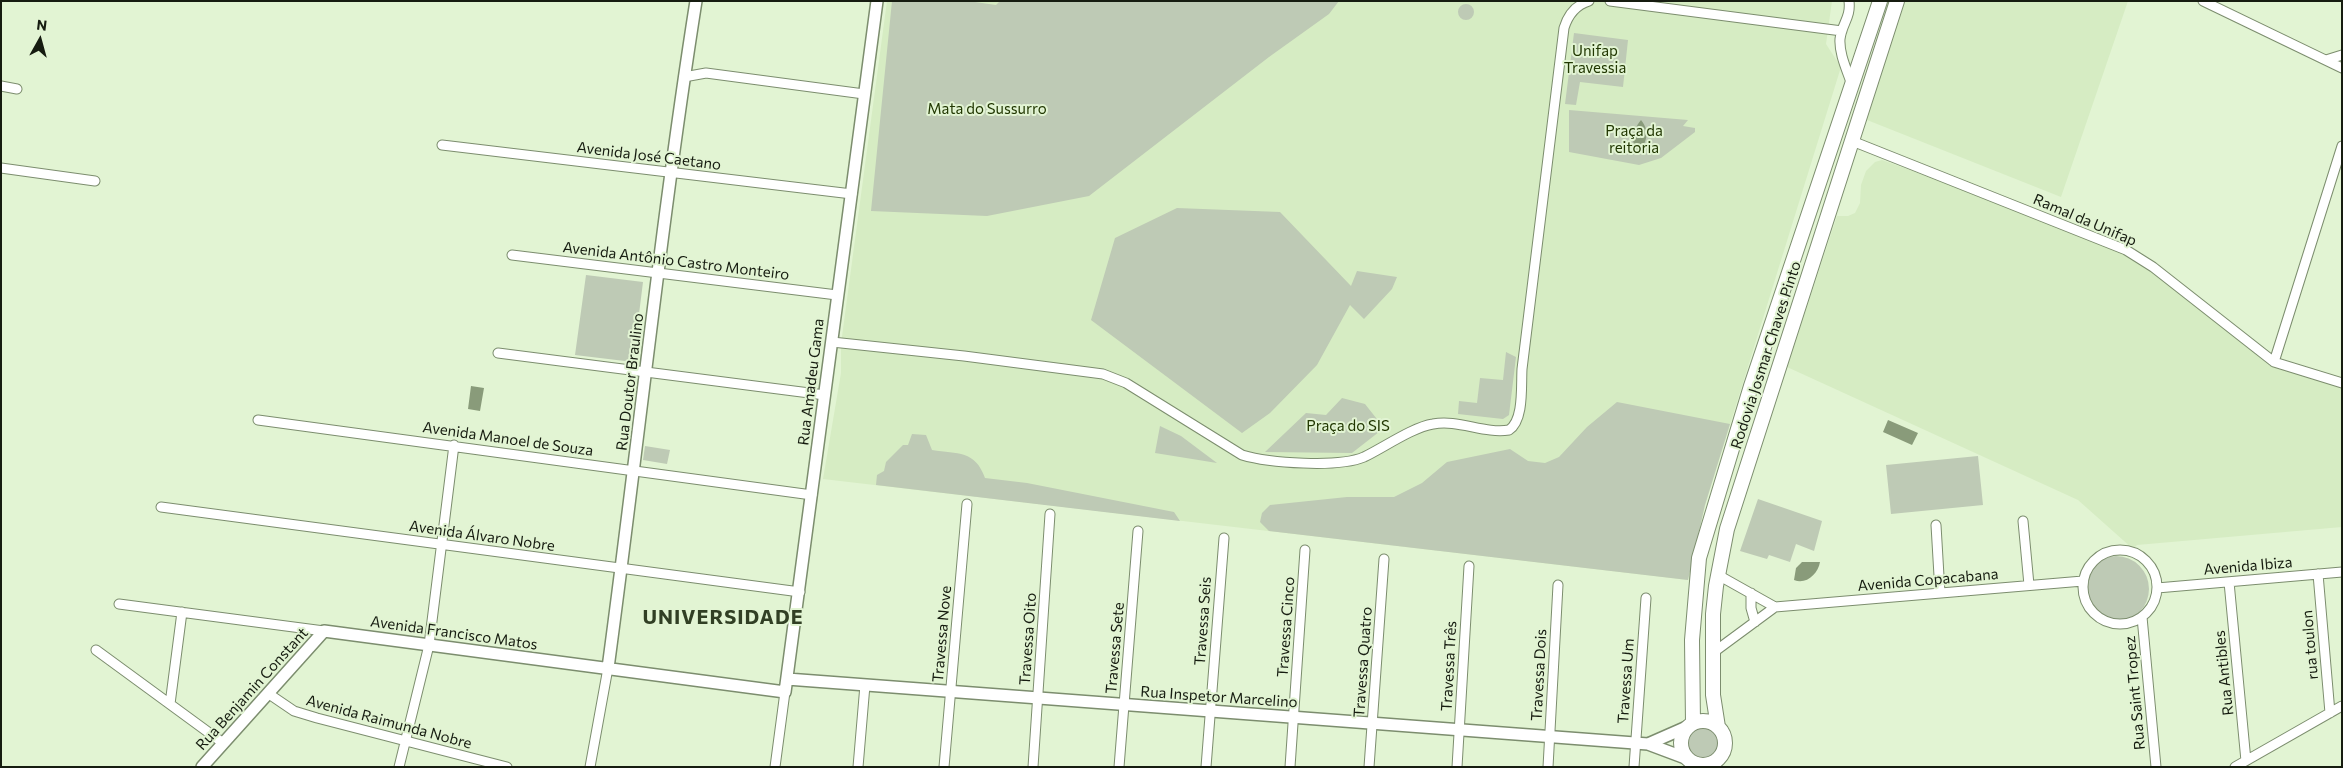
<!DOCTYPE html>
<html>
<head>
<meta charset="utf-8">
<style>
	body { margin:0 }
	#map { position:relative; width:2343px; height:768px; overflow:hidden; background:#e2f4d3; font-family:Commissioner,sans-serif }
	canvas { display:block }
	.frame { position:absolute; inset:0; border:2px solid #161c10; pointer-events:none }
	.north { position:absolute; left:15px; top:15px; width:50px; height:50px; -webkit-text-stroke:4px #e2f4d3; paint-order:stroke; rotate:7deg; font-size:14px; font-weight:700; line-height:20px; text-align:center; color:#161c10 }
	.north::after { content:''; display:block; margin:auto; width:18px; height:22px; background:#161c10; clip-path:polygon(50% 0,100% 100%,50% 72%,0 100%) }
</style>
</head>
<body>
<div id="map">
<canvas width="2343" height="768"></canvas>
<div class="frame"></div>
<div class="north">N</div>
</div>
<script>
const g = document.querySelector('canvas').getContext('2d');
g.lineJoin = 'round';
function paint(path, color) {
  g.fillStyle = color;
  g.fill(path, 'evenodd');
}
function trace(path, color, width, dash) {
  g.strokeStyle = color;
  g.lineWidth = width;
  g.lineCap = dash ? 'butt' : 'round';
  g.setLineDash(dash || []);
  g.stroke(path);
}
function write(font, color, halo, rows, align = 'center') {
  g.font = font + ' Commissioner,sans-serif';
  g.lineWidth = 4;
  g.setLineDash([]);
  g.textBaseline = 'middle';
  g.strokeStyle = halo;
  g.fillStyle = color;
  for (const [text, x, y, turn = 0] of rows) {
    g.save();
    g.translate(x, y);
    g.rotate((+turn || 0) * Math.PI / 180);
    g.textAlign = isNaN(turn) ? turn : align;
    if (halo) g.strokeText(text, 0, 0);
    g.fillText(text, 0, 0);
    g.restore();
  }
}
const built = new Path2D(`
	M887,1h945l-6,43 15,23 -136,438 -17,75 -865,-101 18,-106v-29z
	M1903,1h225l-67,196 -194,-77z
	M1882,160l242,87 146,119 72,21v140l-205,18 -4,4 -55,-49 -291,-133 50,-151h11l7,-3 5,-10 1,-18 5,-14 9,-9z`);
const green = new Path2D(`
	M892,1h76l28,4 4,-4h339l-10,13 -60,43 -180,139 -102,20 -116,-5z
	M1458 12a8 8 0 1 1 16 0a8 8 0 1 1-16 0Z
	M1574,33l54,7 -5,47 -43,-5 -4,23 -11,-1z
	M1569,110l119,10 -5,6 12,2v4l-34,26 -22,7 -70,-13z
	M1177,208l103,4 71,74 6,-15 40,6 -5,12 -28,30 -14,-14 -33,60 -47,48 -28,20 -151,-113 24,-82z
	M586,275l57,7 -10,80 -58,-7z
	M1506,352l10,5 -7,58 -6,4 -45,-5 1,-13 18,2 3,-25 23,2z
	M1342,398l23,6 19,24 -32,25 -87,-1 41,-39 20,2z
	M1617,402l113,22 -25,81 -17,75 -419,-49 -9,-9 2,-9 8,-8 77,-8h47l28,-14 25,-21 63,-13 18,12 17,2 14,-6 28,-30z
	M1160,426l21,10 36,27 -62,-10z
	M912,434l14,1 6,15c26,4 43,0 53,28l42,5 147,29 6,9 -304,-36 1,-10 7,-4 2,-9 17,-17h5z
	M645,446l25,4 -3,14 -24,-4z
	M1978,456l5,49 -92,9 -5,-49z
	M1758,499l64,22 -8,30 -18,-7 -6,18 -21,-7 -2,4 -27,-8z
	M2083 589a33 33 0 1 1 66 0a33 33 0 1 1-66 0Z
	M1685 743a18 18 0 1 1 36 0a18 18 0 1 1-36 0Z`);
const water = new Path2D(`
	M1641,120c10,12 5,23 -3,34 -7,-14 -7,-21 3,-34z
	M471,386l13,2 -4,23 -12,-2z
	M1888,420l30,13 -6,12 -29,-13z
	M1802,562h18c-2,12 -14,23 -26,18l2,-12z`);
const minor = new Path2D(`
	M1610,1l232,30
	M1849,1c2,17 -7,22 -9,38 -1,15 7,31 12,46
	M2203,1l139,67
	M2326,60l16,-5
	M684,77l22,-4 158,21
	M1,86l16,3
	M1852,141l274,109 27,17 121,95 68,21
	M442,145l410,49
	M1,168l94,13
	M512,255l325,40
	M832,342l132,14 139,18 23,9 116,72c27,8 96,13 122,2 19,-9 49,-30 69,-33 25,-5 51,10 76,6 15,-10 12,-43 13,-61l42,-341c4,-13 12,-23 25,-27
	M498,353l327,42
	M2274,362l68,-216
	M258,420l554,75
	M161,507l639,85
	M2023,521l6,64
	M1936,525l4,68
	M2083 587a37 37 0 1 1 74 0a37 37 0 1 1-74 0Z
	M2318,574l12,139
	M1718,575l57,32
	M2229,582l17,179
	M2157,588l185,-16
	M1751,593v15l4,14
	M119,604l205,27
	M2142,617l14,150
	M96,650l127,93
	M1714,652l61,-45 308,-26
	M269,694l25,17 23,7 190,49
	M170,704l12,-92
	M399,767l30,-122 25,-200
	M590,767l18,-99
	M775,767l10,-75
	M858,767l7,-82
	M944,767l23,-263
	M1033,767l17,-253
	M1119,767l19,-236
	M1206,767l18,-229
	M1290,767l15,-217
	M1369,767l15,-208
	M1457,767l12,-201
	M1548,767l10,-182
	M1634,767l12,-169
	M2235,767l107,-61`);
const tertiary = new Path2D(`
	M608,668c30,-222 53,-445 88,-667
	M787,679l861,65 40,15
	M1648,744l41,-18
	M202,767l122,-136 461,61 92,-691`);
const primary = new Path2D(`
	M1681 743a22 22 0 1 1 44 0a22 22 0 1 1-44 0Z
	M1693,723l-1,-83 7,-82 52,-172 129,-385
	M1718,727l-5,-32v-81l3,-28 11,-57 170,-528`);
const parkNames = [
	["Unifap",1595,51],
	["Travessia",1595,68],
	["Mata do Sussurro",987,109],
	["Praça da",1634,131],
	["reitoria",1634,148],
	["Praça do SIS",1348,426]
];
const streetNames = [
	["Avenida José Caetano",649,156,7],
	["Ramal da Unifap",2085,220,23],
	["Avenida Antônio Castro Monteiro",676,261,7],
	["Rodovia Josmar Chaves Pinto",1766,355,-72],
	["Rua Doutor Braulino",630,382,-83],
	["Rua Amadeu Gama",811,382,-83],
	["Avenida Manoel de Souza",508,439,8],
	["Avenida Álvaro Nobre",482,536,8],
	["Avenida Ibiza",2248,566,-5],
	["Avenida Copacabana",1928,580,-5],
	["Travessa Seis",1203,621,-86],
	["Travessa Cinco",1286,627,-86],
	["Avenida Francisco Matos",454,633,8],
	["Travessa Nove",942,634,-85],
	["Travessa Oito",1028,639,-86],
	["rua toulon",2310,645,-95],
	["Travessa Sete",1115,648,-85],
	["Travessa Quatro",1363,662,-86],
	["Travessa Três",1449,666,-87],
	["Rua Antibles",2224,673,-96],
	["Travessa Dois",1539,675,-87],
	["Travessa Um",1626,681,-86],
	["Rua Benjamin Constant",252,689,-48],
	["Rua Saint Tropez",2135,693,-95],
	["Rua Inspetor Marcelino",1219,697,4],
	["Avenida Raimunda Nobre",389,722,15]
];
const districtNames = [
	["UNIVERSIDADE",723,617]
];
paint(built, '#d6ecc3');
paint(green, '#becab5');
paint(water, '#899b7a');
trace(minor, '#7c8d6e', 11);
trace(tertiary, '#7c8d6e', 14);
trace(primary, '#7c8d6e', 16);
trace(minor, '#fff', 9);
trace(tertiary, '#fff', 11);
trace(primary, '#fff', 14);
write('15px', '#213702', '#e2f4d3', parkNames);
write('15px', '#161c10', '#e2f4d3', streetNames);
g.letterSpacing = '1px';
write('bold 20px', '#313f24', '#e2f4d3', districtNames);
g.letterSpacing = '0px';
</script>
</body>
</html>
